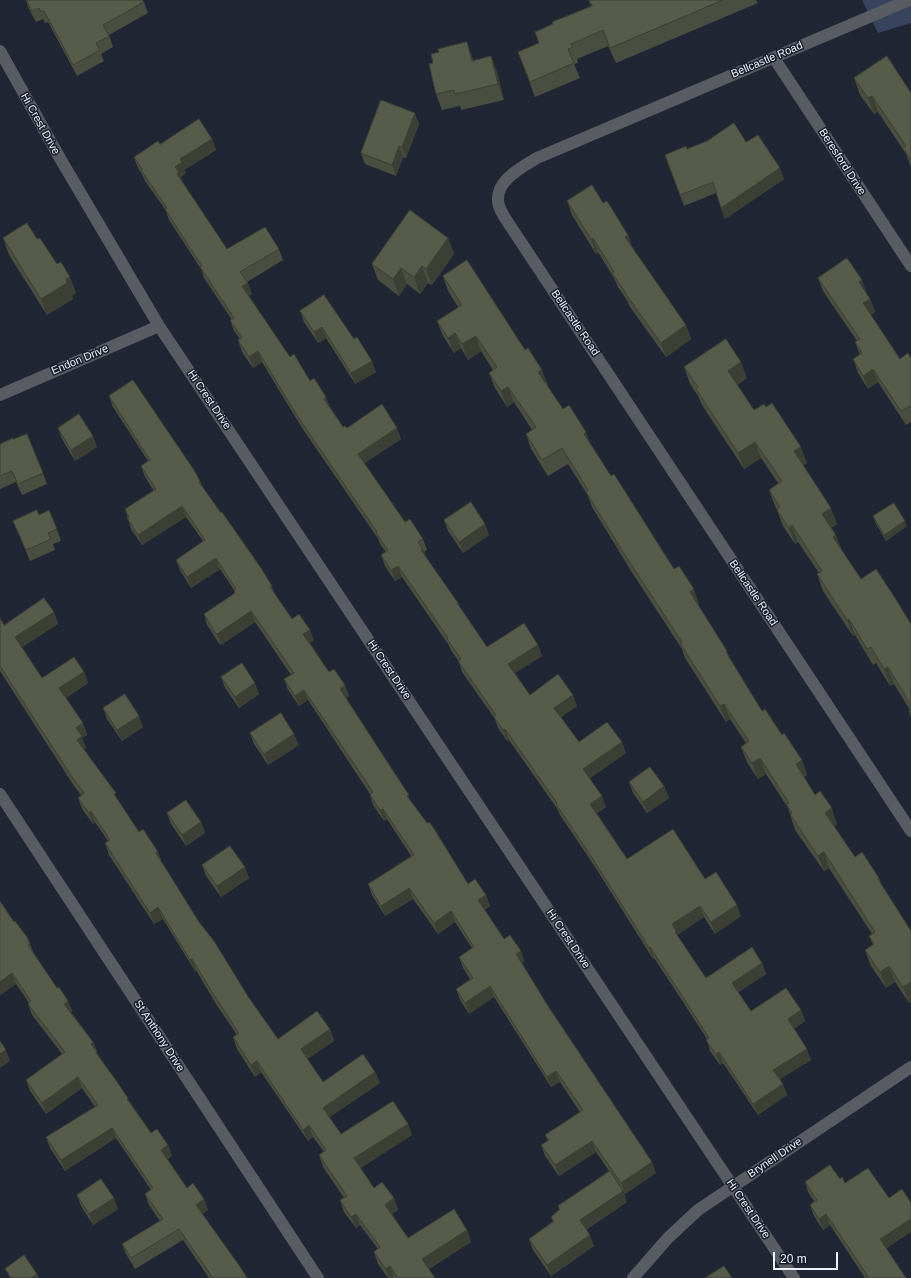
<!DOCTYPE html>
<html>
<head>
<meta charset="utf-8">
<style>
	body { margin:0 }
	#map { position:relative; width:911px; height:1278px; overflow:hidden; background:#202634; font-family:Arial,sans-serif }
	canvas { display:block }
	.scale { position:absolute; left:773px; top:1252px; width:65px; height:18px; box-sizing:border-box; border:2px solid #ecf1fa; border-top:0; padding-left:5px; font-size:12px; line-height:14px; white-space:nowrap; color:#ecf1fa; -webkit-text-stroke:3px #171d2a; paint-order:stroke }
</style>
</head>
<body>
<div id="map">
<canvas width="911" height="1278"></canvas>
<div class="scale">20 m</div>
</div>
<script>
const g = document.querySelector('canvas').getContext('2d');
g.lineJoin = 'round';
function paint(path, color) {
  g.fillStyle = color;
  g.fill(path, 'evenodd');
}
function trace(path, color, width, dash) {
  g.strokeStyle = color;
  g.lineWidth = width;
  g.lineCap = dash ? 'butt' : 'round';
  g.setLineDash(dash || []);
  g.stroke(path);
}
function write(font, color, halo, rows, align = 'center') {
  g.font = font + ' Arial,sans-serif';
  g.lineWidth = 3;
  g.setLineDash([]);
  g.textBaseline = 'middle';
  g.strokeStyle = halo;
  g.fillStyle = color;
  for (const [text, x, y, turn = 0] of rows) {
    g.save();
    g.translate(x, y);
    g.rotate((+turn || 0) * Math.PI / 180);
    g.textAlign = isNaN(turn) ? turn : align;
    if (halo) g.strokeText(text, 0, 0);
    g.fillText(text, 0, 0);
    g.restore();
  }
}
const green = new Path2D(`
	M862,0h49v23l-33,10z`);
const street = new Path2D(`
	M909,0l-372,158c-17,10 -45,25 -38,48 1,4 4,8 6,12l406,613
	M0,51l61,109 98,166 635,952
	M774,58l137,208
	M0,395l159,-69
	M0,794l318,484
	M633,1278l35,-40 30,-28 213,-143`);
const wall = new Path2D(`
	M26,0l118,2 4,11 -39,22 4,12 -12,7 3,7 -27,15 -29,-54 -3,1 -2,-4 -7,3 -8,-15z
	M589,0h167l2,3 -142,60 -8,-17 -31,13 1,4 -4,1 6,14 -45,19 -17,-45 21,-9 -4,-11 56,-26z
	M474,60l23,12 7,28 -43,10 -1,-4 -18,4 -6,-16z
	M854,78l57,15v74l-5,-13 -28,-42 -4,2 -14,-19z
	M419,124l-13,34 -3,-1 -7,19 -31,-12 -4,-11z
	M212,139l4,11 -32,20 2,3 -5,4 1,4 45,68h52l4,11 -36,22 5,12 -4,2 42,61 36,40 3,8 14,22 58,12 -37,24 41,59 18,17 4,11 -3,2 2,5 32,46 2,4 27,40 51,-2 4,11 -27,17 15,22 47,11 -16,11 18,25 47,11 -36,25 16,29 -9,6 30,46 78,20 36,37 -26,18 -11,-17 -27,18 29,43 56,-15 4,11 -28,18 13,19 50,-1 4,11 -11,8 17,31 -31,19 7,16 -29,20 -35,-52 -3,2 -10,-14 -3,-12 -24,-37 -29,-44 -1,1 -56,-89 -37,-55 -2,-5 -49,-70 -2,1 -9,-13 -3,-9 -33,-47 -3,-10 -8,-12 -3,-6 -46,-67 -7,4 -10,-15 -4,-11 5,-3 -6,-8 -1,-4 -77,-112 -40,-66 -9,6 -11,-16 -4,-12 2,-1 -6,-8 -4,-11h2l-28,-42 -3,-9 -32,-49 -4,-11 -20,-28 -2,-5 -5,-8 -4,-11 26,-13z
	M746,142l38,37 -59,40 -9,-26 -32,13 -19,-51 22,-6z
	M567,201l36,2 25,32 4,12 54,78 5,14 -25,18 -36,-50 -2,-5 -10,-15 -3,-7 -17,-28 -2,2 -24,-39z
	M3,238l34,1 20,25 19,29 -4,3 1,3 -26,16 -38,-60z
	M448,238l6,16 -22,31 -4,-2 -8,11 -13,-10 -8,12 -21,-16 -6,-16z
	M443,276l105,109 -1,1 16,23 26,32 22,35 63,93 25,35 -1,1 29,46 3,8 32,52 40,49 5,15 -3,2 11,18 22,29 -3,2 21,31 24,21 4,9 28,44v71l-2,1 -14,-21 -9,6 -15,-22 -6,-16 8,-5 -4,-9 3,-2 -43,-66 -5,3 -29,-41 -7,-22 -22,-34 -8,5 -11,-17 -6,-15 5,-4 -16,-24 -4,3 -41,-64 -3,-9 -51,-78 -39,-64 -5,-13 -19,-30 -20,12 -17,-27 -5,-15 6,-4 -18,-28 -7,5 -12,-19 -6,-15 4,-3 -12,-19 -13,9 -7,-12 -7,5 -11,-17 -6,-15 21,-14 -10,-16z
	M818,278l48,15 4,6 5,13 -4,3 29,44 11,-1v64l-5,3 -28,-43 -10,7 -10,-16 -5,-14 7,-4 -5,-13 2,-1 -34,-50z
	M324,295l52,77 -21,12 -29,-46 -8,5 -14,-21 -4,-11z
	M684,367l63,11 -10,7 17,25 53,53 -4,2 34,59 -6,4 9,20 21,31 50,45v94l-2,-7 1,-1 -16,-26 -4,2 -14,-23 -3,2 -18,-30 -2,1 -30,-45 -6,-17 2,-1 -21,-31 -3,2 -12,-18 -6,-16 -2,-4 -6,-16 9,-7 -17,-25 -17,11 -42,-64 -4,-9 -8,-12z
	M109,396l91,85 2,5 90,133 22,21 -4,3 19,29 16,13 4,11 -3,2 64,102 58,84 18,11 4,11 -5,4 19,29 17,12 3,10 -2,2 26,43 108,167 -31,21 -29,-42 -37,24 -14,-20 -4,-11 7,-4 -3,-6 35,-23 -20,-30 -9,5 -57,-90 -25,17 -9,-14 -4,-11 14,-10 -7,-11 -4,-11 13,-9 -17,-26 -17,12 -25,-35 -28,17 -13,-21 -4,-11 43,-28 -24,-37 -3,2 -11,-16 -3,-10v-1l-62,-94 -9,6 -11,-16 -4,-11 7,-4 -36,-53 -34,23 -3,-3 -11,-17 -3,-11 31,-21 -1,-3 -14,-21 -29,19 -11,-18 -4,-10 27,-19 -17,-24 -44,28 -11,-16 -6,-20 29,-18 -9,-14 -4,-11 7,-5 -35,-54z
	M58,428l35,8 4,11 -22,14 -13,-22z
	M13,439l30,34 4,11 -25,11 -6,-13 -16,7v-45z
	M39,515l18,14 4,12 -8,3 2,6 -25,11 -17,-40z
	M873,516l34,10 -21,15 -11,-19z
	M444,520l41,4 4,11 -26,18 -15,-22z
	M54,612l4,12 -36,23 20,31 42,-6 4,11 -22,15 17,25 4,12 -5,3 4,10 -2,1 55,83 19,20 4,11 37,59 50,76 29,41 52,-10 4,12 -27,18 16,23 52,-10 5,11 -51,34 12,17 67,-10 4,11 -52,33 14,20 20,10 4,12 -6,4 16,24 59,-8 4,12 -42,27 6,9h-47l-10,-14 -4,-12 4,-3 -18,-24 -4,3 -12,-16 -4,-12 4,-2 -21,-31 -4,-12 5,-3 -11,-15 -5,4 -47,-69 -6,5 -18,-28 -4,-12 4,-2 -21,-31 -20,-34 -1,1 -32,-52 -9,5 -45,-69 -4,-12 3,-2 -13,-19 -2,2 -11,-15 -4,-11 3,-3 -7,-9 -74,-115v-53l4,7z
	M221,677l38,17 -20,14 -14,-20z
	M103,708l40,19 -21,14 -15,-22z
	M250,733l49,12 -31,20 -14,-21z
	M629,782l35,4 5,12 -22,15 -14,-20z
	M167,813l34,9 4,11 -19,13 -15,-22z
	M202,865l47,13 -28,19 -15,-21z
	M14,922l16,22 4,10 23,34 11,13 4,10 -1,1 22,30 6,14 52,77 17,12 4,11 -5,3 20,29 17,11 4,11 -6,4 45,64h-38l-26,-38 -48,29 -9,-15 -4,-10 38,-23 -11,-16 -4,-11 6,-4 -35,-52 -51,33 -15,-23 -4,-11 49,-30 -13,-19 -36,26 -16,-23 -4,-11 36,-26 -30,-39 -4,-11 1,-1 -13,-19 -16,11z
	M840,1179l5,4 44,15 22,5v29l-25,16 20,30h-41l-35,-53 -7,5 -9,-14 -4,-11 4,-4 -6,-9 -3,-10z
	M77,1195l41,14 -25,16 -12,-19z
	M627,1202l-41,28 8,16 -43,30 -18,-26 -4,-11 24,-17 -2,-5 8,-7 -1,-4z
	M5,1269l32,5 2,4h-29l-2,-4z`);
const shadedWall = new Path2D(`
	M467,42l6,17 5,18 -6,-16z
	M491,56l6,16 7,28 -6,-16z
	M872,96l6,16 -4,2 -6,-16z
	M415,113l4,11 -13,34 -4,-11z
	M212,139l4,11 -32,20 2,3 -5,4 2,6 -6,-9 -2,-7 5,-8z
	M399,146l4,11 -7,19 -4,-11z
	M780,168l4,11 -59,40 -4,-11z
	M628,235l5,14 -8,-12z
	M448,238l6,16 -22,31 -6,-16z
	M593,238l5,14 -2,2 -5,-15z
	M422,266l6,17 -8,11 -6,-17z
	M401,268l6,16 -8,12 -6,-17z
	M70,277l6,16 -4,3 1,3 -26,16 -6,-16z
	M862,280l5,14 -8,-12z
	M248,283l4,11 -6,3 -4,-11z
	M870,299l5,13 -7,5 -5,-14z
	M686,325l5,14 -25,18 -5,-14z
	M322,327l4,11 -8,5 -4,-11z
	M455,333l6,15 -7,5 -6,-15z
	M476,336l5,15 -13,9 -6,-16z
	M258,351l4,11 -9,6 -4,-11z
	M372,361l4,11 -21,12 -4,-11z
	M741,362l6,16 -13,10 -6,-17z
	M873,369l5,13 -10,7 -5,-13z
	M542,370l6,15 -4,3 -6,-16z
	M508,387l6,15 -7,5 -6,-16z
	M326,397l4,12 -6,-10z
	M397,428l4,11 -39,26 -4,-11z
	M586,432l6,16 -8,-14z
	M93,436l4,11 -22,14 -4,-11z
	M755,442l6,16 -17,11 -6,-16z
	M801,447l6,16 -7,5 -6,-17z
	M182,506l4,11 -44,28 -4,-10z
	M831,508l6,16 -9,6 -6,-16z
	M905,521l2,5 -21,15 -2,-6z
	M485,524l4,11 -26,18 -4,-11z
	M792,525l6,17 -3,2 -6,-16z
	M836,535l6,16 -9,-14z
	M423,549l4,11 -6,-10z
	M216,558l4,11 -29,19 -4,-11z
	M398,566l4,11 -7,4 -4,-11z
	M272,586l4,11 -6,-10z
	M694,589l5,15 -4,3 -5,-15z
	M251,611l4,11 -34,23 -4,-11z
	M54,612l4,12 -39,25 -4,-12z
	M849,619l6,16 -2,1 -6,-16z
	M310,630l4,10 -7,5 -4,-11z
	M538,645l4,11 -30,19 -4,-11z
	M888,667l6,17 -4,2 -6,-17z
	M84,672l4,11 -25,17 -4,-12z
	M255,683l4,11 -20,14 -4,-11z
	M345,685l4,11 -5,4 -4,-11z
	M304,690l4,10 -9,6 -4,-10z
	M573,695l4,11 -19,13 -4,-11z
	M724,704l6,15 -4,3 -6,-16z
	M139,716l4,11 -21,14 -5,-11z
	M83,723l4,12 -5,3 4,10 -5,3 -4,-11 -1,-12z
	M505,729l4,11 -2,1 -4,-11z
	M294,734l5,11 -31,20 -4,-11z
	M622,742l4,11 -39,27 -4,-11z
	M760,758l6,16 -8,5 -6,-16z
	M802,760l5,15 -6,4 -5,-15z
	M664,786l5,12 -22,15 -4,-11z
	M602,796l4,11 -12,8 -4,-11z
	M832,808l5,16 -7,4 -5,-15z
	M383,809l4,10 -3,2 -4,-11z
	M91,811l4,11 -2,2 -4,-11z
	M201,822l4,11 -19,13 -4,-11z
	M158,852l4,11 -6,-10z
	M824,852l5,16 -5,3 -6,-15z
	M245,867l4,11 -28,19 -4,-11z
	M409,888l4,11 -28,17 -4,-10z
	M486,895l4,11 -8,5 -4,-11z
	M737,905l4,11 -26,18 -4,-12z
	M700,906l4,11 -27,18 2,8 -7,-19z
	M158,907l5,12 -9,5 -4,-11z
	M451,911l4,11 -17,12 -4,-11z
	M650,947l4,11 -1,1 -4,-11z
	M521,951l3,10 -4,3 -4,-10z
	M192,959l4,11 -1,1 -5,-11z
	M762,963l4,11 -30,20 -4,-11z
	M889,966l6,16 -9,6 -6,-16z
	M12,973l4,11 -16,11v-13z
	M911,982v20l-2,1 -6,-16z
	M490,986l4,11 -25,17 -4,-11z
	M68,1001l4,10 -4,3 -4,-10z
	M801,1010l4,11 -13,9 -4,-11z
	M330,1029l4,12 -29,20 -4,-12z
	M93,1042l8,21 -10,-19z
	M807,1049l4,11 -34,21 -4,-11z
	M6,1050l4,11 -10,7v-14z
	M719,1052l4,11 -3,2 -4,-11z
	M257,1061l4,11 -6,5 -4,-12z
	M556,1071l4,11 -9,5 -4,-10z
	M375,1072l5,11 -53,36 -4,-11z
	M78,1077l4,11 -36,26 -4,-11z
	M783,1084l4,11 -29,20 -5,-11z
	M408,1124l4,11 -54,35 -4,-12z
	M309,1125l4,12 -5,4 -5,-11z
	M112,1128l4,10 -51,33 -4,-11z
	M592,1141l4,11 -37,24 -4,-11z
	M168,1145l4,11 -7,5 -4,-11z
	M652,1162l4,11 -31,21 -4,-11z
	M623,1191l4,11 -43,29 -4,-11z
	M114,1198l4,11 -25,16 -4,-11z
	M394,1198l4,12 -9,6 -4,-11z
	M204,1199l4,11 -8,6 -4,-11z
	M356,1214l4,11 -4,3 -5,-11z
	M826,1214l4,11 -7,5 -4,-11z
	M911,1219v13l-27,18 -4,-11z
	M467,1230l4,12 -45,28 -4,-11z
	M590,1235l4,11 -43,30 -4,-11z
	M390,1266l4,12h-5l-3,-9z
	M37,1274l2,4h-8z`);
const building = new Path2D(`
	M27,0h115l2,2 -41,23 6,11 -13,7 4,7 -27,15 -29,-54 -3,1 -2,-4 -7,3z
	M589,0h134l-113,48 -7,-18 -32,14 2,3 -5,2 6,14 -44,19 -12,-30 21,-9 -4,-11 18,-8 -1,-2 40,-16z
	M467,42l5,19 19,-5 7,28 -43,10 -1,-4 -18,4 -7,-30 4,-1 -2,-9 8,-2 -1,-3z
	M887,56l24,37v67l-8,-12 3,-2 -34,-50 -4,2 -14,-20z
	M381,100l34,13 -13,34 -3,-1 -7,19 -31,-12z
	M199,119l13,20 -32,20 2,3 -7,5 4,5 -2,2 50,75 38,-22 14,22 -39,23 8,11 -6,3 48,71 4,-3 16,27 4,-3 12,19 -2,2 19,28 2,-1 2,2 35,-24 15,24 -39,26 47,68 5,-3 13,20 -5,3 5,7 -2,1 37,53h-1l30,44 37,-24 14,22 -30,19 22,31 28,-21 15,21 -19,13 25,34 28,-20 15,20 -39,27 19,27 -12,8 37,55 46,-30 32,50 11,-7 21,33 -26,17 -11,-16 -28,18 4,7 -1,1 31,46 46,-31 10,16 -30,20 19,28 35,-23 15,22 -13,9 19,30 -34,21 10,14 -30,20 -34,-52 -3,2 -10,-14 3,-2 -30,-47 -29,-44 -1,1 -56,-89 -37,-55 1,-1 -52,-74 -2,1 -9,-13 2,-2 -38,-54 3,-2 -14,-20 1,-1 -50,-72 -7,4 -10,-15 7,-5 -12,-17 1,-1 -79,-115 -40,-66 -9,6 -11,-17 4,-2 -12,-18 4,-2 -34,-51 2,-1 -37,-57 2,-1 -26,-38 1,-1 -8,-12 24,-16 2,3z
	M734,123l12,19 12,-7 22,33 -59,40 -8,-26 -33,13 -15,-40 21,-9 1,3 20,-8z
	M592,185l11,18 4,-2 21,34 -3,2 61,88 -25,18 -36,-50h1l-14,-20 2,-1 -21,-34 -2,1 -24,-38z
	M410,210l38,28 -22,31 -4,-3 -8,11 -13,-9 -8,11 -21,-15z
	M27,223l10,16 3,-1 17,26 4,-2 9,15 -4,2 1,4 -26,16 -38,-61z
	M847,258l15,22 -3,2 11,17 -7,4 37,56 8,-6 3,5v50l-1,-2 -9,5 -28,-42 -10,7 -10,-17 9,-6 -7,-11 5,-3 -42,-61z
	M467,260l58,90 3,-2 14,22 -4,2 25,37 6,-4 17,27 -2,2 27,42 3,-2 60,95 5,-3 15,23 -4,3 37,59 -1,1 36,59 3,-2 17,26 2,-2 18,27 -6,4 19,31 5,-4 12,17 -7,5 30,44 7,-5 17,26 -1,1 33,52v51l-8,5 -14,-21 -9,6 -15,-22 9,-6 -5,-8 6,-4 -51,-80 -6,4 -28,-42 2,-1 -6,-9 3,-1 -29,-45 -8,5 -11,-16 8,-6 -25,-37 -4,2 -40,-63 2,-1 -57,-87 -39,-63 2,-2 -26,-42 -20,12 -16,-26 10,-7 -28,-40 -7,4 -12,-18 8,-6 -21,-31 -14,8 -7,-11 -7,5 -11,-17 25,-16 -19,-29z
	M324,295l30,44 3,-2 15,24 -21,12 -29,-46 -8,5 -14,-21z
	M726,339l15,23 -13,9 26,39 10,-6 2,3 6,-4 29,44 -7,4 37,57 -9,6 14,21 -3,2 28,42 15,-10 19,29 16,26v81l-23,-38 -4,2 -13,-22 -4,2 -18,-30 -2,1 -30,-46 5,-3 -30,-46 -3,3 -12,-18 3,-3 -11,-17 13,-9 -27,-39 -17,11 -42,-64 2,-2 -14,-20z
	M133,380l61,90 6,11 -1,1 22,31 1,-1 39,56 11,18 -2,1 22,32 7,-5 11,16 -7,4 26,38 5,-3 11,16 -5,4 63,97 6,9 -2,1 20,27 2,-1 4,5 35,57 7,-5 11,16 -8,5 26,39 6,-4 11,16 -5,3 32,52 104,156 -31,21 -29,-42 -37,24 -14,-20 8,-5 -4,-5 38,-25 -27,-39 -9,6 -57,-91 -25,17 -9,-14 17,-11 -14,-21 15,-10 -23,-36 -17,12 -25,-35 -28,18 -13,-22 46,-29 -31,-46 -3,1 -10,-15 3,-3 -69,-102 -9,6 -11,-17 10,-6 -43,-62 -34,23 -3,-3 -10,-17 31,-21 -1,-3 2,-1 -20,-31 -29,19 -11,-17 29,-20 -23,-34 -44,29 -11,-17 2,-1 -4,-8 31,-20 -15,-23 9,-6 -41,-64z
	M79,414l14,22 -22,14 -13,-22z
	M27,434l16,39 -25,11 -6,-13 -12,5v-32l13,-6v1z
	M471,502l14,22 -26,18 -15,-22z
	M894,503l11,18 -21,14 -11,-19z
	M37,510l2,5 10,-5 8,19 -9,4 3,6 -25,11 -13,-29z
	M44,598l10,14 -39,25 27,41 32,-21 10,15 -25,16 24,35 -7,5 6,8 -5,4 33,45 6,8 -2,1 25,38 4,-3 15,23 -2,1 43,69 15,19 35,57 29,41 39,-28 13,18 -29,20 22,33 40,-28 12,18 -52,36 18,26 52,-33 15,23 -54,34 20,30 8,-6 12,16 -9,7 23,33 46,-29 13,21 -45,29 13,19h-37l-8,-12 -4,3 -12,-17 6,-5 -24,-33 -5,3 -11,-17 7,-4 -28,-41 7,-5 -17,-25 -6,5 -46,-69 -6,4 -18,-28 6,-4 -2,-3 -25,-38 -20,-33 -2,1 -32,-53 -8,6 -45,-70 5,-3 -19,-29 -2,2 -11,-15 6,-5 -14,-19 -70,-108v-48l4,7z
	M242,663l13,20 -20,14 -14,-20z
	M125,694l14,22 -22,14 -14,-22z
	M911,710v5l-2,-4z
	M281,713l13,21 -30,20 -14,-21z
	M650,767l14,19 -21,16 -14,-20z
	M186,800l15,22 -19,13 -15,-22z
	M230,846l15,21 -28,19 -15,-21z
	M0,901l14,21 1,-1 12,16 3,7 -2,1 29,43 2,-1 9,14 -4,3 29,38 -2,2 6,8 -1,1 19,26 13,19 -1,1 24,34 6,-4 11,16 -7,5 26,38 6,-5 11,16 -8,6 45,63 6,10h-34l-34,-49 -48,29 -9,-14 41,-25 -18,-25 8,-6 -41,-60 -51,32 -15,-23 52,-32 -20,-28 -36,26 -16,-23 39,-28 -37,-48 3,-3 -19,-28 -12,9z
	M0,1041l6,9 -6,4z
	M830,1165l10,14 2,-2 3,6 23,-15 21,30 13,-9 9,14v16l-31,20 26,39h-37l-43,-64 -7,5 -9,-14 7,-5 -12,-18z
	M610,1171l13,20 -43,29 10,15 -43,30 -18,-26 25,-18 -3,-4 9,-8 -2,-3z
	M101,1179l13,19 -25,16 -12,-19z
	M24,1255l13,19 -6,4h-19l-7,-9z
	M724,1266l8,12h-27z`);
const streetNames = [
	["Bellcastle Road",767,60,-23],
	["Hi Crest Drive",40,124,61],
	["Beresford Drive",842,162,57],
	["Bellcastle Road",575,323,56],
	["Endon Drive",80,360,-23],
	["Hi Crest Drive",209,400,56],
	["Bellcastle Road",753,593,56],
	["Hi Crest Drive",389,670,56],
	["Hi Crest Drive",568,939,56],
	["St Anthony Drive",159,1036,57],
	["Brynell Drive",775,1158,-34],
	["Hi Crest Drive",748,1209,56]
];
paint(green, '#38435d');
trace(street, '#595c63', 12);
paint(wall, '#4a4e40');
paint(shadedWall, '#3c4034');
paint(building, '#565b4a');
trace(building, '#3c4034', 1);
write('11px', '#ecf1fa', '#171d2a', streetNames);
</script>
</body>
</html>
